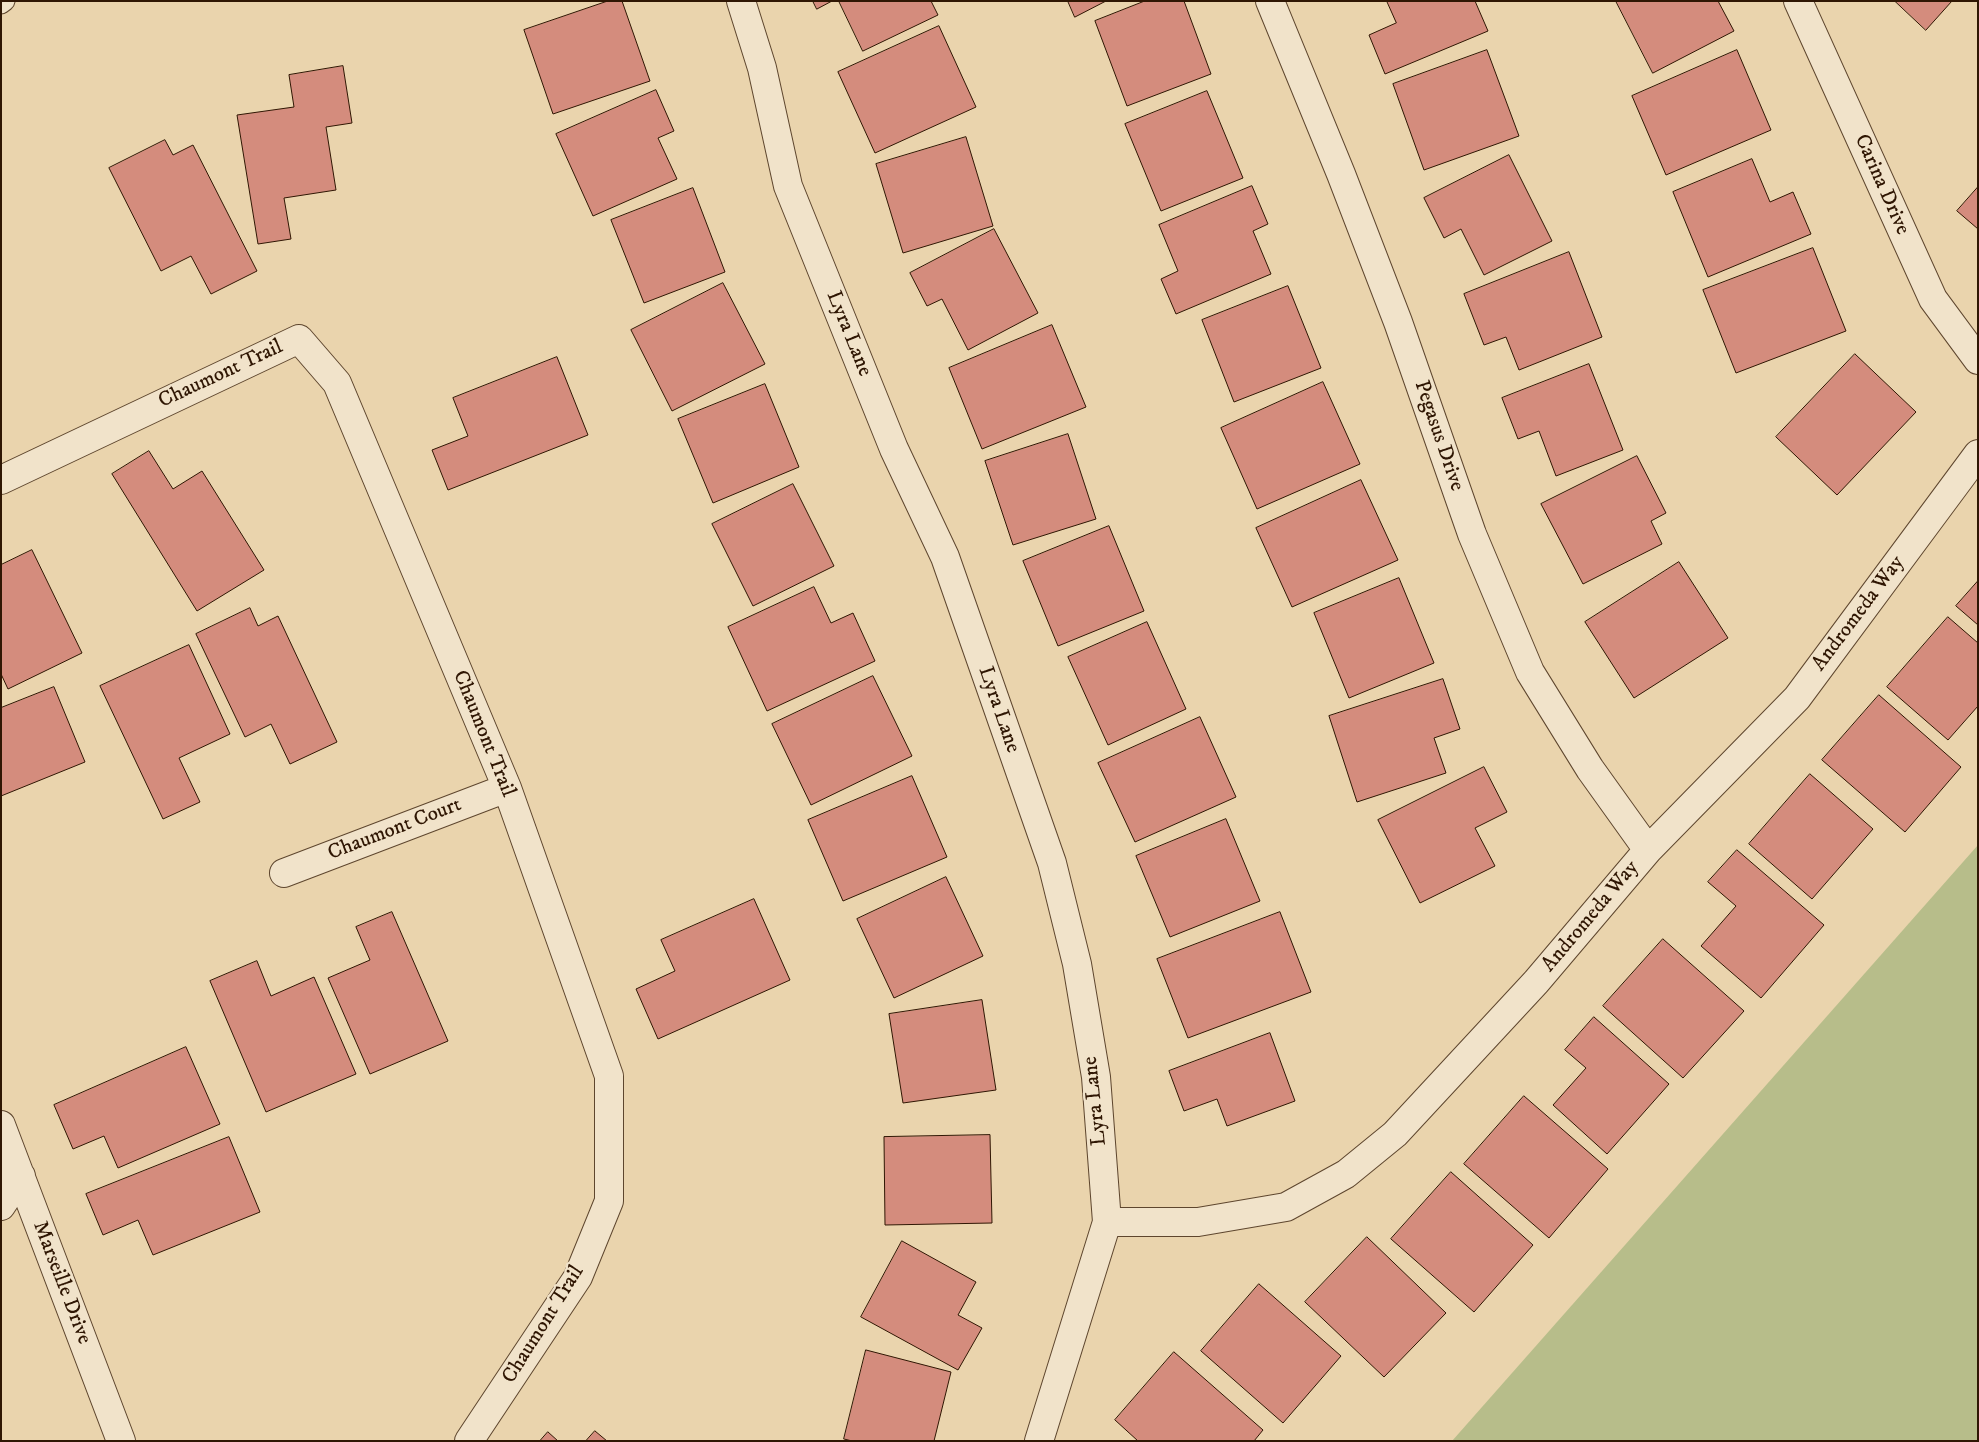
<!DOCTYPE html>
<html>
<head>
<meta charset="utf-8">
<style>
	body { margin:0 }
	#map { position:relative; width:1979px; height:1442px; overflow:hidden; background:#ead4ad; font-family:"IM FELL DW Pica",serif }
	canvas { display:block }
	.frame { position:absolute; inset:0; border:2px solid #2f1603; pointer-events:none }
</style>
</head>
<body>
<div id="map">
<canvas width="1979" height="1442"></canvas>
<div class="frame"></div>
</div>
<script>
const g = document.querySelector('canvas').getContext('2d');
g.lineJoin = 'round';
function paint(path, color) {
  g.fillStyle = color;
  g.fill(path, 'evenodd');
}
function trace(path, color, width, dash) {
  g.strokeStyle = color;
  g.lineWidth = width;
  g.lineCap = dash ? 'butt' : 'round';
  g.setLineDash(dash || []);
  g.stroke(path);
}
function write(font, color, halo, rows, align = 'center') {
  g.font = font + ' "IM FELL DW Pica",serif';
  g.lineWidth = 4.5;
  g.setLineDash([]);
  g.textBaseline = 'middle';
  g.strokeStyle = halo;
  g.fillStyle = color;
  for (const [text, x, y, turn = 0] of rows) {
    g.save();
    g.translate(x, y);
    g.rotate((+turn || 0) * Math.PI / 180);
    g.textAlign = isNaN(turn) ? turn : align;
    if (halo) g.strokeText(text, 0, 0);
    g.fillText(text, 0, 0);
    g.restore();
  }
}
const green = new Path2D(`
	M1978,845v596h-526z`);
const building = new Path2D(`
	M608,1h14l28,80 -97,33 -29,-84z
	M813,1h19l-15,8z
	M839,1h92l7,14 -75,36z
	M1068,1h38l-31,16z
	M1145,1h39l27,73 -84,32 -32,-85z
	M1387,1h88l13,30 -103,43 -16,-39 27,-12z
	M1616,1h102l16,30 -81,42z
	M1895,1h57l-26,29z
	M939,26l37,81 -101,46 -37,-81z
	M1487,50l32,86 -95,34 -31,-86z
	M1737,50l34,80 -105,45 -34,-79z
	M343,66l9,57 -26,4 10,63 -52,8 7,41 -33,5 -21,-129 57,-8 -5,-32z
	M656,90l18,41 -16,7 19,41 -84,37 -37,-82z
	M1207,91l36,87 -82,33 -36,-87z
	M966,137l27,89 -90,27 -27,-89z
	M165,140l8,15 20,-10 64,126 -46,23 -20,-38 -30,15 -52,-103z
	M1509,155l43,86 -68,34 -23,-46 -17,9 -20,-40z
	M1752,159l18,43 23,-10 18,42 -103,43 -35,-85z
	M1252,186l16,38 -15,7 18,43 -95,40 -15,-35 17,-8 -19,-46z
	M1978,187v42l-21,-18z
	M693,188l32,84 -81,31 -33,-83z
	M994,229l44,84 -70,37 -26,-51 -15,7 -17,-33z
	M1813,248l33,83 -110,42 -33,-83z
	M1569,252l33,85 -83,33 -13,-33 -22,8 -20,-51z
	M723,283l42,81 -93,47 -41,-81z
	M1288,286l33,82 -87,34 -32,-82z
	M1052,325l34,82 -104,42 -33,-81z
	M1855,354l61,58 -79,83 -61,-58z
	M557,357l31,78 -140,55 -16,-40 36,-14 -15,-38z
	M1589,364l34,86 -67,26 -17,-45 -21,8 -16,-41z
	M1323,382l37,82 -103,45 -36,-81z
	M765,384l34,83 -86,36 -35,-84z
	M1068,434l28,85 -83,26 -28,-84z
	M149,451l24,38 29,-18 62,99 -67,41 -85,-137z
	M1637,456l29,57 -15,8 11,23 -79,40 -42,-80z
	M1361,480l37,80 -106,47 -36,-79z
	M793,484l41,82 -81,40 -41,-82z
	M1109,526l35,85 -86,35 -35,-85z
	M32,550l50,103 -74,36 -7,-15v-109z
	M1679,562l49,76 -94,60 -49,-76z
	M1399,578l35,85 -85,35 -35,-85z
	M1978,581v44l-22,-19z
	M814,587l17,36 22,-10 22,48 -108,50 -39,-84z
	M250,608l8,18 20,-10 59,126 -47,22 -19,-40 -26,13 -49,-103z
	M1948,617l30,26v63l-30,34 -61,-53z
	M1147,622l39,87 -78,36 -40,-88z
	M189,645l41,89 -51,24 21,44 -37,17 -63,-133z
	M873,676l39,80 -101,49 -39,-81z
	M1443,679l17,50 -26,9 12,35 -89,29 -28,-86z
	M54,687l31,75 -84,34v-88z
	M1879,695l82,72 -56,65 -83,-72z
	M1200,717l36,80 -101,45 -37,-79z
	M1484,767l23,45 -32,16 20,38 -75,37 -42,-83z
	M1810,774l63,55 -61,70 -63,-55z
	M912,776l35,81 -104,44 -35,-81z
	M1226,819l34,82 -90,36 -34,-81z
	M1737,850l87,75 -63,73 -60,-52 35,-40 -28,-24z
	M946,877l37,79 -89,42 -37,-79z
	M754,899l36,81 -132,59 -22,-50 39,-18 -14,-31z
	M392,912l56,129 -78,33 -42,-96 42,-18 -14,-33z
	M1280,912l31,80 -123,46 -31,-79z
	M1663,939l81,72 -61,67 -80,-72z
	M257,961l14,35 43,-19 42,97 -90,38 -56,-131z
	M982,1000l14,90 -93,13 -14,-89z
	M1594,1017l75,67 -62,70 -54,-49 33,-37 -21,-18z
	M1270,1033l25,68 -68,25 -10,-27 -33,12 -15,-40z
	M186,1047l34,77 -102,44 -14,-32 -31,13 -19,-44z
	M1524,1096l84,73 -59,69 -85,-74z
	M990,1135l2,88 -107,2 -1,-88z
	M229,1137l31,75 -107,43 -15,-35 -35,15 -17,-41z
	M1451,1172l82,73 -59,67 -83,-73z
	M1367,1237l79,76 -62,64 -79,-75z
	M902,1241l74,41 -18,33 24,13 -24,42 -97,-53z
	M1259,1284l82,72 -58,67 -82,-72z
	M866,1350l85,22 -17,69h-82l-8,-2z
	M1174,1352l89,78 -9,11h-116l-23,-21z
	M595,1431l12,10h-21z
	M548,1432l10,9h-18z`);
const lane = new Path2D(`
	M1,4l4,-3`);
const street = new Path2D(`
	M741,1l21,67 26,118 106,263 51,108 107,306 25,101 19,113 11,145 -68,219
	M1270,1l71,173 57,148 74,212 58,138 60,97 58,81
	M1798,1l135,298 45,61
	M1,480l298,-141 38,44 170,405 102,288v125l-31,76 -109,164
	M284,873l223,-85
	M1,1125l120,316
	M1,1206l20,-30 -12,-1
	M1107,1222h91l88,-15 60,-33 49,-40 141,-152 112,-132 149,-152 181,-244`);
const streetNames = [
	["Carina Drive",1881,185,66],
	["Lyra Lane",848,334,68],
	["Chaumont Trail",221,375,-25],
	["Pegasus Drive",1438,436,71],
	["Andromeda Way",1859,614,-53],
	["Lyra Lane",998,710,71],
	["Chaumont Trail",483,734,68],
	["Chaumont Court",395,830,-21],
	["Andromeda Way",1591,917,-50],
	["Lyra Lane",1096,1101,-96],
	["Marseille Drive",61,1283,69],
	["Chaumont Trail",544,1325,-58]
];
paint(green, '#b7bd8a');
paint(building, '#d48c7d');
trace(building, '#2f1603', 1);
trace(lane, '#5e462e', 21);
trace(street, '#5e462e', 30);
trace(lane, '#f1e3ca', 19);
trace(street, '#f1e3ca', 28);
write('21px', '#2f1603', '#f1e3ca', streetNames);
</script>
</body>
</html>
